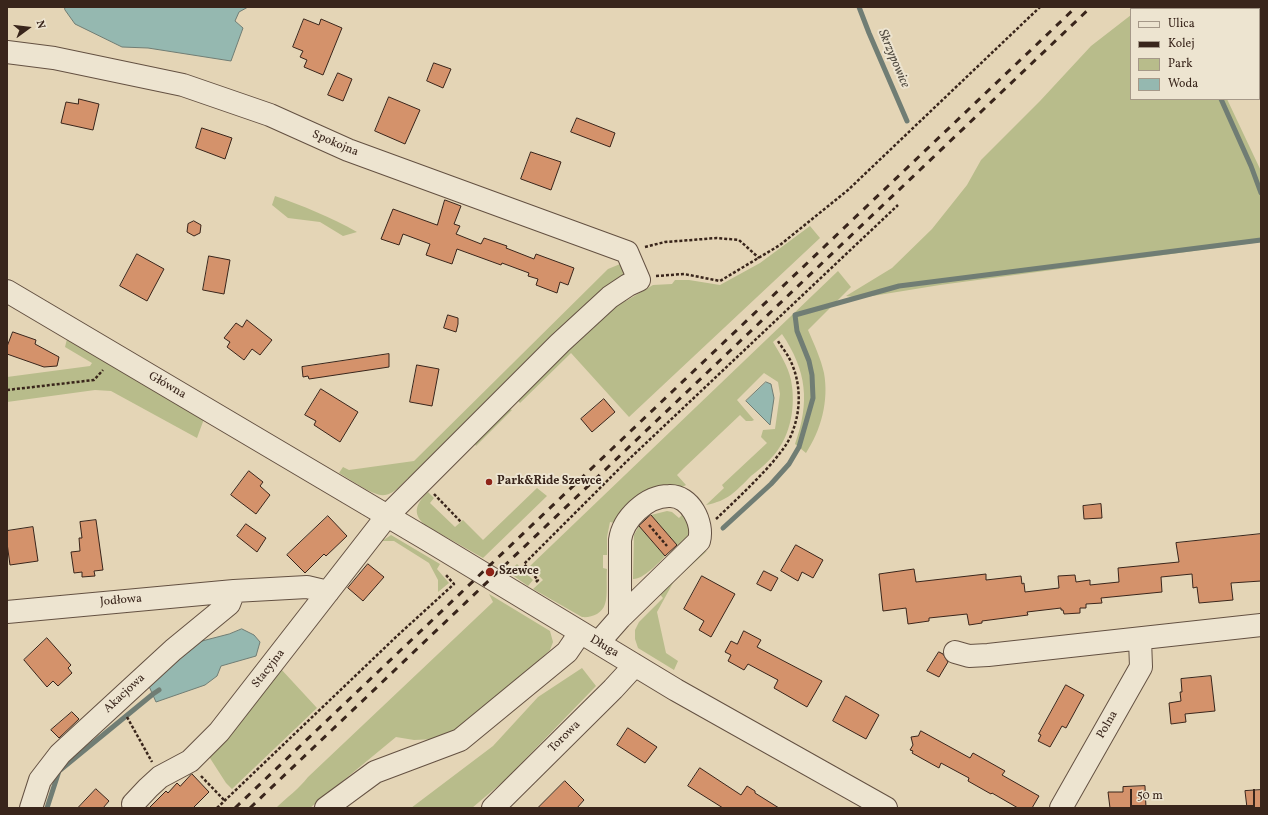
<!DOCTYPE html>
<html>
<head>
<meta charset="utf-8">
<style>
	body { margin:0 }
	#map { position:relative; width:1268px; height:815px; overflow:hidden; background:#e4d5b6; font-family:Vollkorn,serif }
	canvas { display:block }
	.frame { position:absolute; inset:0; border:8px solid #39251b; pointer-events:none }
	.legend { position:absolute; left:1130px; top:8px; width:130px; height:92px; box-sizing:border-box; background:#ede4d0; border:1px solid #a59888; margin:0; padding:5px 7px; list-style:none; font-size:12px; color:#39251b }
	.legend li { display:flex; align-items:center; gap:8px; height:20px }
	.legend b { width:20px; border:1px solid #a59888 }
	.north { position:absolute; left:8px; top:8px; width:40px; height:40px; -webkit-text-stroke:3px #ede4d0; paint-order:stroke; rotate:75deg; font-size:11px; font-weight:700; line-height:16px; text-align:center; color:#39251b }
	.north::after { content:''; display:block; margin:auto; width:14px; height:18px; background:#39251b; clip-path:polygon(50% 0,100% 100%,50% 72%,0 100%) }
	.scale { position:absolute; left:1130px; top:789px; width:125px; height:18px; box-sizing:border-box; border:2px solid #39251b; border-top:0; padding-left:5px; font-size:12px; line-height:14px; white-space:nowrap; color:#39251b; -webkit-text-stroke:3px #ede4d0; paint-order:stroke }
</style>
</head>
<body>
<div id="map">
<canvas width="1268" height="815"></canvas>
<div class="frame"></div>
<ul class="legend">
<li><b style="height:5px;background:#ede4d0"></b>Ulica</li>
<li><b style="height:5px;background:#39251b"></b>Kolej</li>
<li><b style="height:11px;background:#b8bc8b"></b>Park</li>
<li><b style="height:11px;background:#95b8b0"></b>Woda</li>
</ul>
<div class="north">N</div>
<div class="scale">50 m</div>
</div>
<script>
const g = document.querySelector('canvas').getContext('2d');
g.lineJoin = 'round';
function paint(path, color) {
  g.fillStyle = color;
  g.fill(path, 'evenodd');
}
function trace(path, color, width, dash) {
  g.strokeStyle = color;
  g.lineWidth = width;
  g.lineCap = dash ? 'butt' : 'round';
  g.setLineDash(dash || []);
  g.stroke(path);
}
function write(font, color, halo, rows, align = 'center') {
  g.font = font + ' Vollkorn,serif';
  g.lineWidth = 4;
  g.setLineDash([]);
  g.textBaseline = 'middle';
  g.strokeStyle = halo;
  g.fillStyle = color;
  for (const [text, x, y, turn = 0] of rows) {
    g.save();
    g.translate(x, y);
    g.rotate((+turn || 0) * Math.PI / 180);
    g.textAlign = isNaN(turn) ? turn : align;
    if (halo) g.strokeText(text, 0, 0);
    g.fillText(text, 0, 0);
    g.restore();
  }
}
const green = new Path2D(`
	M1131,15v84h96l34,72v71l-321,43 -80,13 -14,-2 46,-28 40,-39 35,-44 14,-25 59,-59 51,-55z
	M275,196c28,10 56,21 82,36l-14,4 -23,-14 -32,-4 -16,-13z
	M810,226l10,12 -191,179 -58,-64 -51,50 -6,-7 100,-93 12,-2 27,-16 19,-1 3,-4h14l31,5 40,-22z
	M625,262l8,15 -221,203 -4,-2c-6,6 -14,16 -23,17 -11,2 -35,-16 -46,-22l4,-6 6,3 65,-9 194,-192z
	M838,271l13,16 -43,43c6,14 13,29 16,43 5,28 -3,57 -18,80l-11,-9c15,-42 12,-73 -13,-110l-9,8c7,12 15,24 18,38 5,26 0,55 -17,75 -7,8 -15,15 -23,21 -15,15 -23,25 -45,29l18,-17 -2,-3 45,-42 -6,-6 2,-7 12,-1 5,-35 -2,-12 -14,-9 -27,27 17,20 -2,1h-6l-6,-6 -56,53 -7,7 9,10 -71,38 -5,-1 -3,15v18h-4v13l4,1c-1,9 1,27 -2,35 -3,10 -14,14 -23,13l-49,-28 10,-9 -13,-14z
	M67,339l137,80 -7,19 -86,-47 -16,-1 -88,12v-25l83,-11 2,-3 -27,-16z
	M503,407l9,3 -36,36 -2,-4z
	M537,488l10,8 -64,62 -58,-33c-14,-12 -8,-22 3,-33l6,6 -4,5 25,24 8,-7 20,20z
	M667,511l5,1 7,6 4,-4c9,17 8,19 -2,35l-30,-34z
	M639,526l26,30c-6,7 -23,24 -32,23l1,-44z
	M391,535l49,29 -3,5 12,14 -11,9v-12l-9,-17 -35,-22h-12z
	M707,551l-33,30 -17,31 9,41 12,8 -4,9 -36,-22 -3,-9v-9l4,-8 24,-24 -5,-6 41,-39z
	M517,564l16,16 -5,6 -20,-14z
	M489,594l61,37 3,11 -3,8 -86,78 -29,11 -21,1 -18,-3 -86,71h-34c11,-11 23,-19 32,-31l185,-175z
	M280,668l37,40 -85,81 -6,-6 -18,-28z
	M582,668l14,18 -91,94 -33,28h-61l82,-62 45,-49z`);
const water = new Path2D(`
	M65,7h183l-9,5 -4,9 8,7 -12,33 -83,-13 -26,-1 -47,-23 -10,-14z
	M766,382l5,2 3,14 -4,27 -24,-24z
	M242,629l12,6 6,7 -4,14 -35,10 -4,10 -12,9 -49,17 -8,-18 54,-43 27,-7z`);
const stream = new Path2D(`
	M859,7l10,26 38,88
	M1221,99l30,67 10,27
	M723,528l48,-44 18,-20 10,-17 14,-49 -1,-23 -3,-14 -12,-30 -2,-16 104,-29 362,-46
	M47,808l12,-37 94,-77 6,-4`);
const building = new Path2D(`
	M304,19l15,6 2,-6 21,9 -19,47 -19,-8 3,-7 -7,-3 3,-6 -10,-4z
	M434,63l17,6 -8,19 -16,-7z
	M338,73l14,6 -9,22 -15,-6z
	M389,97l31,13 -15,34 -30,-13z
	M79,99l20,5 -6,26 -32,-7 5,-21 12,2z
	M577,118l38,15 -5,14 -39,-15z
	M202,128l30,10 -7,21 -29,-11z
	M531,152l30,10 -10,28 -30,-11z
	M445,200l16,6 -7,18 6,2 -4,8 25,10 3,-6 23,8 -1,2 28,11 2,-5 38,14 -6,17 -8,-3 -3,11 -21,-8 2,-6 -10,-3 1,-3 -27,-10 -1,2 -44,-16 -5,15 -26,-9 4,-11 -27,-10 -4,11 -18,-6 12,-30 44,16z
	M194,221l7,4 -1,8 -6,3 -7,-4 1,-8z
	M137,254l27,15 -17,32 -27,-15z
	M209,256l21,4 -6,34 -21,-4z
	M448,315l10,3v6l-2,8 -12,-4z
	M247,320l25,20 -12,15 -8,-6 -8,11 -17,-13 3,-5 -6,-4 12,-15 6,4z
	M13,332l23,8 -1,4 24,13 -2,9 -13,1 -37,-13v-7z
	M389,354v13l-80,12 -1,-3 -5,1 -1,-10z
	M417,365l22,4 -7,37 -22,-4z
	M321,389l37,23 -18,30 -26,-17 2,-4 -11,-6z
	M604,399l11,13 -23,20 -11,-13z
	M249,471l14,11 -3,4 10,9 -14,19 -25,-19z
	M1101,504l1,14 -18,1 -1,-13z
	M651,515l26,30 -12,11 -26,-30z
	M328,516l19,20 -21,20 -2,-2 -19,19 -18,-18z
	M96,520l7,50 -9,1 1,5 -13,1v-5l-8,1 -3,-21 9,-1 -1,-13h3l-2,-16z
	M246,524l20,14 -9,14 -20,-16z
	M33,527l5,34 -28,4 -3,-22v-12z
	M1261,534v47l-30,2 2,17 -34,3 -2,-16 -4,1 -1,-14 -31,3 1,15 -61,6 1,5 -16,1v4h-6v5l-16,1 -1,-4h-2v-2l-34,4 1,3 -46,6v2l-13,2 -2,-11 -38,4v3l-21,3 -2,-16 -23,3 -4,-37 35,-5 2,13 70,-8v6l35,-4 1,8 2,-1 1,9 34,-4 -1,-12 17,-1 1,7 14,-2v5l29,-3 -1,-14 61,-6 -3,-19z
	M796,545l27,15 -10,18 -11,-6 -4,9 -17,-10z
	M368,564l16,13 -21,24 -15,-13z
	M764,571l14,7 -7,13 -14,-7z
	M702,576l33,18 -24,43 -12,-7 5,-9 -20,-12z
	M744,631l17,9 -4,7 65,34 -15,26 -33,-19 4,-8 -30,-16 -4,6 -16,-9 3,-6 -6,-3 6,-11 6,3z
	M47,638l24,27 -3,3 4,5 -14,13 -5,-5 -6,6 -23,-27z
	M939,652l4,2 5,8 -9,15 -12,-6z
	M1211,676l4,35 -30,3 1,8 -15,2 -2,-21 12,-2 -1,-9h2l-1,-13z
	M1066,685l18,10 -18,33 -4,-2 -12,21 -12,-6 3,-6 -2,-1z
	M846,696l33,19 -13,24 -33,-18z
	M72,712l7,7 -20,19 -8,-8z
	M628,728l29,19 -12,16 -28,-18z
	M921,731l49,27 3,-5 32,18 -3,4 37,21 -7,12h-14l-26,-15 -1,1 -23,-13 1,-3 -28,-15 -2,5 -27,-15 1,-2 -3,-1 3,-5 -2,-8 7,-1z
	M700,768l41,27 6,-9 8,5v2l24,15h-56l-35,-22z
	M192,774l17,18 -16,16h-44l17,-17 2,2 9,-10 3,3z
	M565,781l19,19 -7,8h-39z
	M1145,786l1,22h-36l-2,-16h15v-5z
	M96,789l13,12 -6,7h-25z
	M1261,790v18h-14l-2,-17z`);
const path = new Path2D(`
	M645,247l20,-5 52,-4 22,2 20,18
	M656,276l28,-2 36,7 60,-36 68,-55 192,-183
	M7,390l87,-10 9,-10
	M434,494l27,28
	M716,519c19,-18 38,-36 56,-56 8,-10 16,-19 20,-30 10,-25 9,-54 -4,-77 -3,-5 -7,-10 -10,-15
	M649,525l18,21
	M536,582l2,-2 -14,-16 102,-102 272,-257
	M127,717l25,45
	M201,776l24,25
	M217,808l180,-172 57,-52 -8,-9`);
const minor = new Path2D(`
	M7,52l47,6 129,27 87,30 78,35 279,102 12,28 -11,5 -18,12 -50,46 -173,173 -168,216 -29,29 -30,16 -12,11 -15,16
	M7,291l421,249 248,150 210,118
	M7,612l227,-21 73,-4 21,5
	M598,643l22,-25 79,-77c5,-18 -9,-46 -30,-45 -23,0 -46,23 -49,44v78
	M955,652l14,4 19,-1 273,-30
	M31,808l9,-28 20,-26 113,-104 56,-46 5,-13
	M326,808l49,-36 85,-32 107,-88 13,-19
	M493,808l120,-119 22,-24
	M1061,808l80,-141 -1,-28`);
const rail = new Path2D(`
	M235,808l841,-801
	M250,808l841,-801`);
const markers = [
	[489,482,4,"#8f2418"],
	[490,572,5,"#8f2418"]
];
const streetNames = [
	["Spokojna",335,144,23],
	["Główna",167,386,30],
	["Jodłowa",121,601,-5],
	["Długa",604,647,30],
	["Stacyjna",269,669,-52],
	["Akacjowa",125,694,-43],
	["Polna",1108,725,-60],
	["Torowa",565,737,-45]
];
const poiNames = [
	["Park&Ride Szewce",497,482],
	["Szewce",499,572]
];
const waterNames = [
	["Skrzypowice",893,59,67]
];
paint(green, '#b8bc8b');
paint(water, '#95b8b0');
trace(water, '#707d74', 1);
trace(stream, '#707d74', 5);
paint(building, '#d4926b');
trace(building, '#39251b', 1);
trace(minor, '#645142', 24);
trace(path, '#39251b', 2.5, [3, 2]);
trace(minor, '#ede4d0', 22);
trace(rail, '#39251b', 3, [7, 7]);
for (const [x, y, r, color] of markers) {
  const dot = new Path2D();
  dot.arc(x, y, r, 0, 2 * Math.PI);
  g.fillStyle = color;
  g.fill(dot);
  trace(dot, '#ede4d0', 1.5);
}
write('12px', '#39251b', '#ede4d0', streetNames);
write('bold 12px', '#39251b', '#ede4d0', poiNames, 'left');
write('italic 13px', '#504a40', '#ede4d0', waterNames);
</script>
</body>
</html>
